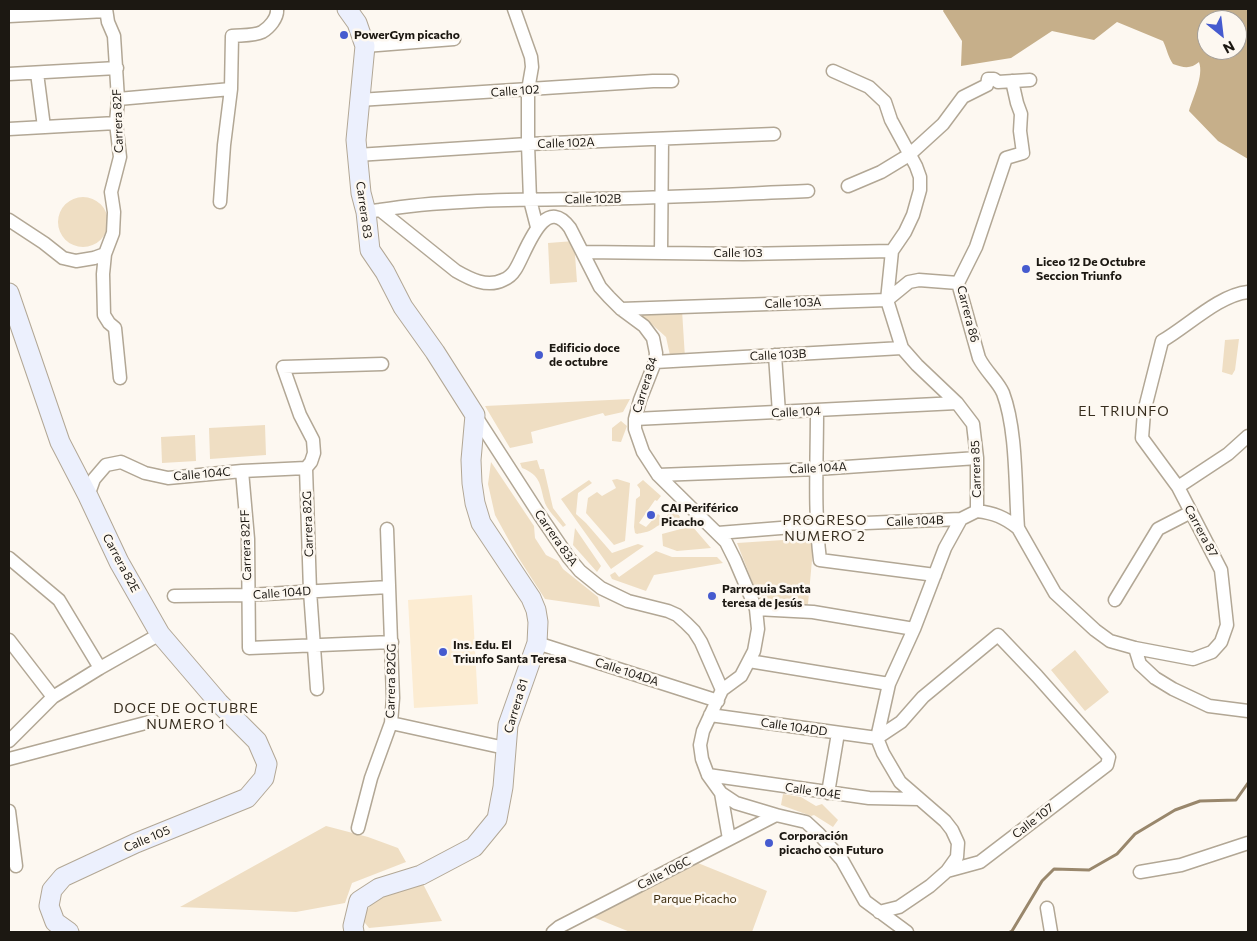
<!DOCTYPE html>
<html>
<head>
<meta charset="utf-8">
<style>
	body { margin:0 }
	#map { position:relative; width:1257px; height:941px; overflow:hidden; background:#fdf8f1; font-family:Commissioner,sans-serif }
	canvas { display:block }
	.frame { position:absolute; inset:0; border:10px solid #1c1812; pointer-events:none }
	.north { position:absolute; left:1197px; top:10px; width:50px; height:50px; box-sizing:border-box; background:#fdf8f1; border:1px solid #a39e98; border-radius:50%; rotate:151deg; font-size:14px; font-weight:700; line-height:20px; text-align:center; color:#1c1812 }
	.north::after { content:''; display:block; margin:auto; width:18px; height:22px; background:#465bcf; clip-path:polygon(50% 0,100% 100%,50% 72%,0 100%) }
</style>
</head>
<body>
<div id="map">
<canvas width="1257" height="941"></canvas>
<div class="frame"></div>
<div class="north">N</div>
</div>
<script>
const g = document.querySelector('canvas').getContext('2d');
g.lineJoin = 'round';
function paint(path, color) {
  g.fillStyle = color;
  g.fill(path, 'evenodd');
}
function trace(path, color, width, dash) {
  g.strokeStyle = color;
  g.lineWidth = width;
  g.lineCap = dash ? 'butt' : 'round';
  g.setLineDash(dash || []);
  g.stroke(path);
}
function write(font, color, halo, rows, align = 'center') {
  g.font = font + ' Commissioner,sans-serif';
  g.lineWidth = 5;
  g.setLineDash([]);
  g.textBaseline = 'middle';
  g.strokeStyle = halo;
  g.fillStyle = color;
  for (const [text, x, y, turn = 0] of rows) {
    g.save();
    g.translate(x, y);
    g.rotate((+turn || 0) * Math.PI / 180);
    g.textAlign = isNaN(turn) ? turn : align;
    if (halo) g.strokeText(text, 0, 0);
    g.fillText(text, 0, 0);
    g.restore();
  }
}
const built = new Path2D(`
	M472,595l6,109 -64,4 -6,-108z`);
const green = new Path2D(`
	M58 222a25 25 0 1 1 50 0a25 25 0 1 1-50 0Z
	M574,241l3,41 -27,2 -2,-41z
	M682,310l3,48 -14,2 -5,-23 -29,-26z
	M1239,339l-4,31 -3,5 -10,-3 3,-32z
	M630,399l-7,13 -18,4 -2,-3 -72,19 2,11 -23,5 -25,-42z
	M621,421l6,5 -6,16 -9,-1v-13z
	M265,425l1,30 -56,4 -1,-31z
	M195,435l1,26 -34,2 -1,-26z
	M537,460l3,9h4l9,39 13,17 -3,2c-6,-8 -17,-18 -19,-27 -4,-16 -4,-25 -22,-32l-2,-5z
	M491,462l43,64 1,12 11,17 12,6 5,8 35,28 2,10 -55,-8 -27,-42 -23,-42 -7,-31z
	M617,479l13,4 -5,58 -11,4 -28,-32 2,-15 9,-6 5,4 14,-8 -4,-8z
	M589,480l3,3 -14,10 -2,21 10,9 26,30 26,-9 6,2 -33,23 -50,-70z
	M643,480l18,16 -4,5 -2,-1 -16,23 7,4 12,-13 6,5 10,-11 6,9 -1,5 -7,2c-8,-3 -13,1 -19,5 -4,3 -12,4 -16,5l-2,-1 -1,-6 2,-28 4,-3v-7l-3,-4z
	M692,526l19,22 -34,3 -14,-5 -1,-12z
	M575,528l26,38 -4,6 -24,-27z
	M814,538l-6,66h-47l-24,-61z
	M656,551l16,6h45l6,6 -69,12 -8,16 -34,-12 -2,-4 5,-3 4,5z
	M1075,650l34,42 -24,19 -34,-41z
	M783,794l18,3 15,9 6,-2 16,16 -5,7 -19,-12 -3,1 -30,-11z
	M326,826l42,11 30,11 8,14 -54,21 -7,20 -49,9 -116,-5z
	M693,861l74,30 -15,41h-122l-42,-17z
	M422,882l20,39 -73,7 -8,-10 16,-21z`);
const forest = new Path2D(`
	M944,9h304v150l-30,-18 -29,-30c4,-14 15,-35 10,-49 -8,7 -15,6 -26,2 -5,-7 -6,-15 -10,-23l-46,-19 -23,18 -42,-9 -41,27 -50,8 1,-25 -19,-30zM1207,20h30v30h-30z`);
const stream = new Path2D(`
	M1010,932l2,-1 30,-50 12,-12 35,1 28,-16 18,-20 40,-24 25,-9 36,-1 12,-17`);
const street = new Path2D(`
	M106,9l2,13 6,14 4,63 -2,24 4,34 -9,35 3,20 -1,21 -8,21 -2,20 1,41 5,8 6,5 5,50
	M514,9l17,48 1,10 -4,23v54l2,56 7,27
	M9,16l97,-5
	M365,46l89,-7
	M833,71l36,16 16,15 6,18 25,46 4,11v13l-7,25 -8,17 -13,19 -5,49 15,48 15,17 40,38 16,21 4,34v53
	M37,73l7,54
	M9,74l108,-6
	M1012,81l5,22 4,11 -1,17 3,22 -17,5 -30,89 -18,36 21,75c7,14 19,23 24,35 14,37 12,95 15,135
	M118,99l113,-10
	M359,100l294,-19h19
	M9,129l107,-6
	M357,155l171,-11 246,-10
	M848,186l33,-14 28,-17 34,-31 20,-27 24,-12 1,-6h6l4,3 32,-2
	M220,202l4,-57 7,-56 1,-53c9,-1 22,0 30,-4 7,-4 16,-14 15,-23
	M380,210c66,-11 144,-10 212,-11 72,-1 144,-5 216,-8
	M366,212l14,-2 76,61c14,8 31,17 47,9 5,-2 9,-5 12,-10 10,-14 28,-79 55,-42l30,59 9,10 12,12 23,17 9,12 3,15 -1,9 -15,38 -5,19v10l8,23 15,23 68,67 9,18 21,49 2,20 -4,22 -13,25 -19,14 -19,41 -3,14 2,14 6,16 13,18 15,10 40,12 30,7 13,12 23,26 23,41 42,31
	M9,220l35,23 19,15 13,3 18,-3 11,-4
	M584,252l159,2 149,-3
	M661,253l1,-114
	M621,309l266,-9 22,-18 10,-2 39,3
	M775,355l4,58
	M655,362l247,-14
	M817,411c0,49 -3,101 3,149l115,15
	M475,415l64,99 30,44 11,13 21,17 27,13 40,10 9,4 9,8 8,8 7,11 21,48
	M635,419l322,-16
	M242,471l6,68 1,109 143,-6
	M658,475l159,-6 160,-11
	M1178,487l50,-33 20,-18
	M88,496l6,-17 12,-14 15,-3 24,11 23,5 74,-7 64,-3
	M977,511c17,2 27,6 41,17l37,65 40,37 15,11 25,7 58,11 19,-7 9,-10 6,-17 -6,-55 -43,-83 -36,-49 2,-26 18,-71c26,-15 57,-46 86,-49
	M718,533l100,-8 143,-6
	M9,558l50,42 41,68
	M174,596l74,-1 141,-8
	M1115,600l43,-71 33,-17
	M756,609l57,3 101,17
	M9,640l44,57
	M537,643l181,58
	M1135,648l5,16 15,14 18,11 36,17 39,5
	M749,661l140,23
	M317,689l-7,-98 -4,-123 5,-6 3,-9 -1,-13 -13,-25 -17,-48 99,-3
	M710,715l167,23 24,-16 22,-25 75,-62 39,41 72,81 -2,8 -127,97 -33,9
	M391,723l114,25
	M9,741l44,-44 47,-29 60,-34
	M9,759l144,-38
	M708,775l161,23 50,1
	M721,793l8,46
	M828,793l10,-60
	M9,811l7,55
	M358,828l13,-50 20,-55 2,-25 -6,-169
	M1140,872l41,-7 67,-22
	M1047,908l4,24
	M879,912l20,-5 31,-21 17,-15 10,-14 1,-14 -6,-13 -7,-9 -45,-39 -17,-29 -6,-15 12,-54 25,-55 31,-81 16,-29 16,-8
	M553,932l6,-5 217,-112`);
const secondary = new Path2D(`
	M347,9l10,14 8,23 -9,94 5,53 5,19 4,38 15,22 18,35 32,45 40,63 -4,45 1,23 3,20 6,20 50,75 5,12 2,12 -1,21 -29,82 -5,62 -6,32 -23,28 -53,28 -42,13 -20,13 -6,25 1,6
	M9,293l51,149 28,54 31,66 41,72 59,69 38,38 10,23 -3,14 -17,20 -111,45 -73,34 -11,13 -3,16 6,16 14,10`);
const markers = [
	[344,35,5,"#465bcf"],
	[1026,269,5,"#465bcf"],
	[539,355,5,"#465bcf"],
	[651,515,5,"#465bcf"],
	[712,596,5,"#465bcf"],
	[443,652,5,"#465bcf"],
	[769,843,5,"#465bcf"]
];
const poiNames = [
	["PowerGym picacho",354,35],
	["Liceo 12 De Octubre",1036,262],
	["Seccion Triunfo",1036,276],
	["Edificio doce",549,348],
	["de octubre",549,362],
	["CAI Periférico",661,508],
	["Picacho",661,522],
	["Parroquia Santa",722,589],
	["teresa de Jesús",722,603],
	["Ins. Edu. El",453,645],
	["Triunfo Santa Teresa",453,659],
	["Corporación",779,836],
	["picacho con Futuro",779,850]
];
const streetNames = [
	["Calle 102",515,91,-4],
	["Carrera 82F",118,121,-92],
	["Calle 102A",566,143,-2],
	["Calle 102B",593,199,-1],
	["Carrera 83",364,210,82],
	["Calle 103",738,253],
	["Calle 103A",793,303,-2],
	["Carrera 86",968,314,76],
	["Calle 103B",778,355,-3],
	["Carrera 84",645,385,-73],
	["Calle 104",796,412,-3],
	["Calle 104A",818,468,-3],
	["Carrera 85",976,469,-92],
	["Calle 104C",202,474,-5],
	["Calle 104B",915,521,-2],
	["Carrera 82G",308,524,-92],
	["Carrera 87",1201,531,62],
	["Carrera 83A",556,538,55],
	["Carrera 82FF",246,545,-92],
	["Carrera 82E",121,563,62],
	["Calle 104D",282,593,-4],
	["Calle 104DA",627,672,18],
	["Carrera 82GG",391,681,-89],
	["Carrera 81",516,706,-73],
	["Calle 104DD",794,727,8],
	["Calle 104E",813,791,8],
	["Calle 107",1033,821,-38],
	["Calle 105",147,839,-23],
	["Calle 106C",664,873,-27]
];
const parkNames = [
	["Parque Picacho",695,899]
];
const neighbourhoodNames = [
	["EL TRIUNFO",1124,411],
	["PROGRESO",825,520],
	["NUMERO 2",825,536],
	["DOCE DE OCTUBRE",186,708],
	["NUMERO 1",186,724]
];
paint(built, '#fcecd2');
paint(green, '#efdec3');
paint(forest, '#c6af8a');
trace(stream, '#99876c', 3);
trace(street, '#b2a795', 15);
trace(secondary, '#b2a795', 21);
trace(street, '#fff', 12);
trace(secondary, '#ecf0fd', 19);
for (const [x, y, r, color] of markers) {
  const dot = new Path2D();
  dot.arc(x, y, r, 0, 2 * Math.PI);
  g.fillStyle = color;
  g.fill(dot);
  trace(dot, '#fdf8f1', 2);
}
write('bold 12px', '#1c1812', '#fdf8f1', poiNames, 'left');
write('12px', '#1c1812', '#fdf8f1', streetNames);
write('12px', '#3e2d0e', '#fdf8f1', parkNames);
g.letterSpacing = '1px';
write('14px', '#372d1e', '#fdf8f1', neighbourhoodNames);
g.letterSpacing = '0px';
</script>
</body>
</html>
